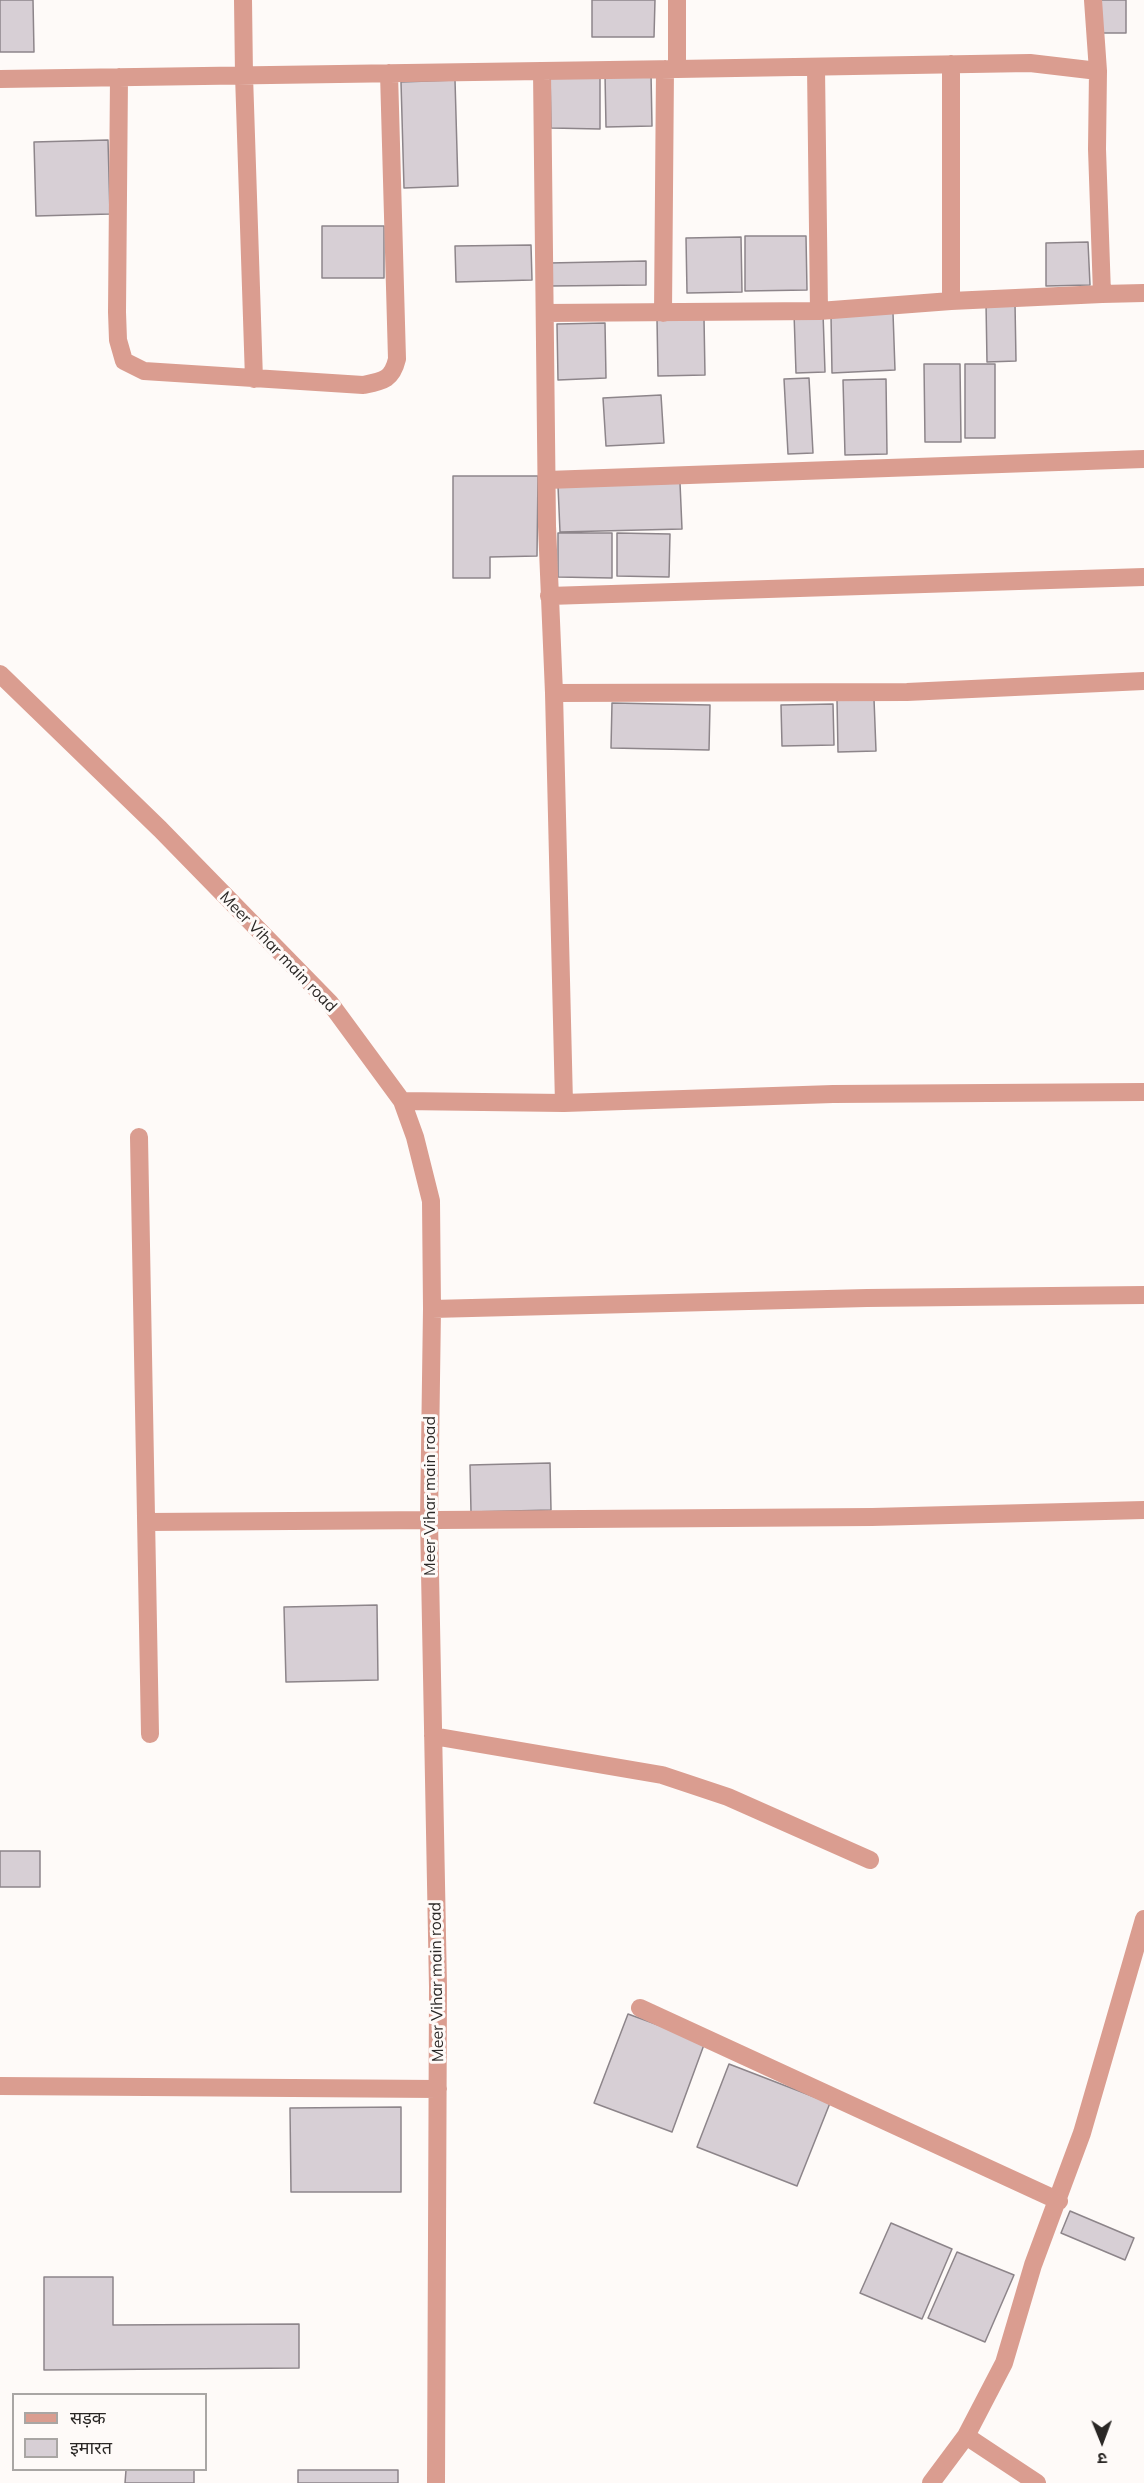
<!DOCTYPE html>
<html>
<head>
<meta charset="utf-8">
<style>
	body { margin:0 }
	#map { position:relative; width:1144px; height:2483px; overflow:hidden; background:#fefaf8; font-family:Mulish,"Noto Sans Devanagari",sans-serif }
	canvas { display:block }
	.legend { position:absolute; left:12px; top:2393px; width:195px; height:78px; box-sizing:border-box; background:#fefaf8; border:2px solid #a9a6a4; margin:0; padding:8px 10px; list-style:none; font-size:18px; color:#2a2725 }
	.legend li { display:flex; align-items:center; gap:12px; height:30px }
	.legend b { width:30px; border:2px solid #a9a6a4 }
	.north { position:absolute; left:1072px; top:2411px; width:60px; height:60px; -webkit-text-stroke:4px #fefaf8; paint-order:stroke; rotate:179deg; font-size:16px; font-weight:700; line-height:24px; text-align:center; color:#2a2725 }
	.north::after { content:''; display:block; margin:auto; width:21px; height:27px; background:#2a2725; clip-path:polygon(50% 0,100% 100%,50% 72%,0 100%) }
</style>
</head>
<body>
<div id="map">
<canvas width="1144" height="2483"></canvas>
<ul class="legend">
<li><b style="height:8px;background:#da9d90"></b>सड़क</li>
<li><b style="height:16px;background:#d7cfd5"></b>इमारत</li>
</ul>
<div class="north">उ</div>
</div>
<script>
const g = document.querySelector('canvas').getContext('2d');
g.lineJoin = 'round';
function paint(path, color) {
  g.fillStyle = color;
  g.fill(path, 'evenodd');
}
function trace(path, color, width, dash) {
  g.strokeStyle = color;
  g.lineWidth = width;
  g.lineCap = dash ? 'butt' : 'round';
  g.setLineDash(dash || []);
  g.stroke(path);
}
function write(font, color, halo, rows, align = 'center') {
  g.font = font + ' Mulish,sans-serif';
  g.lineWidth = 6;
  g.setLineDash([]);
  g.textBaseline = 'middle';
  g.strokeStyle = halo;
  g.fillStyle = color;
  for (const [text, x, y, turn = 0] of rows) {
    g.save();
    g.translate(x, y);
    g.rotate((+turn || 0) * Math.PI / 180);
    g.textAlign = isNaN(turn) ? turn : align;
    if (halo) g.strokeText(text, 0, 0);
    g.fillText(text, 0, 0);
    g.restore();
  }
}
const building = new Path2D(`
	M0,0h33l1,52h-34z
	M592,0h63l-1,37h-62z
	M1101,0h25v33h-25z
	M600,73v56l-49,-1 -1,-54z
	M651,73l1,53 -46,1 -1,-53z
	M455,80l3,106 -54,2 -3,-106z
	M108,140l2,74 -74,2 -2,-74z
	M322,226h62v52h-62z
	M745,236h61l1,54 -62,1z
	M741,237l1,55 -55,1 -1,-55z
	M1088,242l2,43 -44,1v-43z
	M531,245l1,35 -76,2 -1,-36z
	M646,261v24l-96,1 -1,-23z
	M986,303h29l1,58 -29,1z
	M794,313h29l2,59 -29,1z
	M893,313l2,57 -63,3 -1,-57z
	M704,318l1,57 -47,1 -1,-57z
	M605,323l1,55 -48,2 -1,-56z
	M924,364h36l1,78h-36z
	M965,364h30v74h-30z
	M809,378l4,75 -25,1 -4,-75z
	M886,379l1,75 -42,1 -2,-75z
	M661,395l3,48 -58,3 -3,-48z
	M453,476h85l-1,80 -47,1v21h-37z
	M680,483l2,46 -122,3 -2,-46z
	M558,533h54v45l-54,-1z
	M617,533l53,1 -1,43 -52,-1z
	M874,699l2,52 -38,1 -1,-52z
	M612,703l98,2 -1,45 -98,-2z
	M833,704l1,41 -52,1 -1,-41z
	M550,1463l1,47 -80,2 -1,-47z
	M377,1605l1,75 -92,2 -2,-75z
	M0,1851h40v36h-40z
	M628,2014l77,28 -33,90 -78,-29z
	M729,2064l101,39 -33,83 -100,-39z
	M401,2107v85h-110l-1,-84z
	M1070,2211l64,27 -9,22 -64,-27z
	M891,2223l61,26 -30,70 -62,-26z
	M957,2252l57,23 -29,67 -57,-24z
	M44,2277h69v48l186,-1v44l-255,2z
	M126,2470h68v13h-69z
	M298,2470h100v13h-100z`);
const street = new Path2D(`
	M243,0l1,75 10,304
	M1093,0l5,71
	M951,64v237
	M816,67l3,244
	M677,69l353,-6 68,8 -1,78 5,145 42,-1
	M542,71l5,455 7,167 10,410
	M119,77l-2,235 1,28 6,21 20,10 219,14c20,-4 29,-5 34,-26l-8,-286
	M0,79l677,-10v-69
	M545,313l274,-2 132,-10 151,-7
	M663,313l2,-244
	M547,480l597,-21
	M549,596l595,-19
	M0,674l160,155 170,174 72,98 13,36 16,64 1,108 -3,211 9,467 -2,496
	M554,693l353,-1 237,-11
	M402,1101l162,2 269,-9 311,-2
	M139,1137l11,597
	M432,1309l435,-11 277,-3
	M147,1522l725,-5 272,-7
	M433,1736l229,39 66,22 142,63
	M640,2008l419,193
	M0,2086l438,3
	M966,2436l71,47
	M931,2483l35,-47 38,-73 29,-98 49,-132 62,-214`);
const streetNames = [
	["Meer Vihar main road",278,952,46],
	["Meer Vihar main road",430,1496,-90],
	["Meer Vihar main road",437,1982,-91]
];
paint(building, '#d7cfd5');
trace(building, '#8d858a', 1.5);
trace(street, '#da9d90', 18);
write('16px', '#2a2725', '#fefaf8', streetNames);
</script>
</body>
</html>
